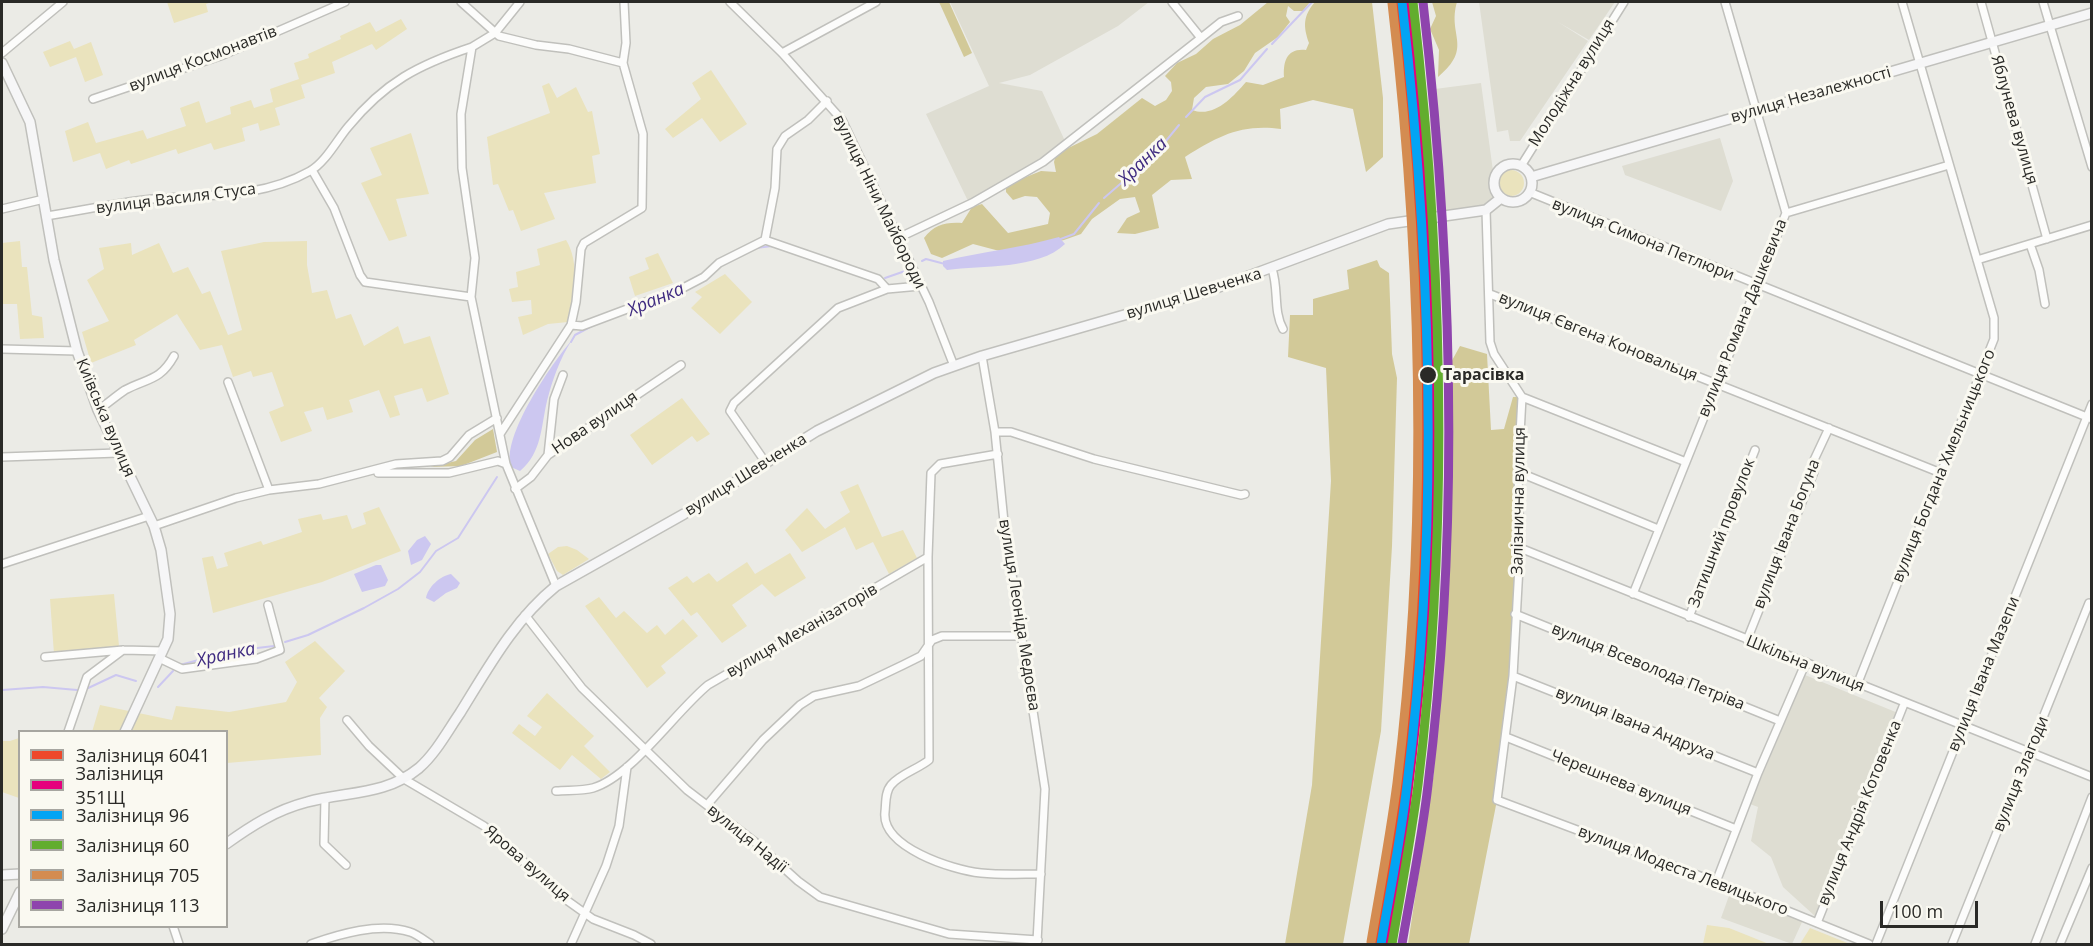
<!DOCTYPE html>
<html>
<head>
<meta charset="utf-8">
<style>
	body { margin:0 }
	#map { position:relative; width:2093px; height:946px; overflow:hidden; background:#ebebe6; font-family:"Open Sans",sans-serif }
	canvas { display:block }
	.frame { position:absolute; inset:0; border:3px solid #2a2a27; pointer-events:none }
	.legend { position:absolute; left:18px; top:730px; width:210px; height:198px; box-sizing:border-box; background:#faf9f1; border:2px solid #a7a6a0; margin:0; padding:8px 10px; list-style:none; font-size:18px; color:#2a2a27 }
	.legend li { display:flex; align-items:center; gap:12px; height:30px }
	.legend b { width:30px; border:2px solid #a7a6a0 }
	.scale { position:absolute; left:1880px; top:901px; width:98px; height:27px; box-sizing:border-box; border:3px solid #2a2a27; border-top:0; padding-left:8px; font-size:18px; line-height:21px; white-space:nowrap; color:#2a2a27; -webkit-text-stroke:4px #faf9f1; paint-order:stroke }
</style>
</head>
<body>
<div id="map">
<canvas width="2093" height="946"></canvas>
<div class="frame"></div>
<ul class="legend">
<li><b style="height:8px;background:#ee482b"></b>Залізниця 6041</li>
<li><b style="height:8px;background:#e5007d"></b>Залізниця 351Щ</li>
<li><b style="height:8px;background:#02a4f4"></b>Залізниця 96</li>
<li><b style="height:8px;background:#62ad2e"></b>Залізниця 60</li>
<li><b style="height:8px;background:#d48c51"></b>Залізниця 705</li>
<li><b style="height:8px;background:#8e44ad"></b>Залізниця 113</li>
</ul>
<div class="scale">100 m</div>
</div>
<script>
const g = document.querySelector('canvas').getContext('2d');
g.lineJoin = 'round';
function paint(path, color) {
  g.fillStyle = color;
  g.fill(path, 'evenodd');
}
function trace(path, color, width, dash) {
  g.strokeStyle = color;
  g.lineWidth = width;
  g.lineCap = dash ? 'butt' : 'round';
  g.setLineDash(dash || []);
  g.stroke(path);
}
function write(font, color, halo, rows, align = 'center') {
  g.font = font + ' "Open Sans",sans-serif';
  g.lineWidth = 6;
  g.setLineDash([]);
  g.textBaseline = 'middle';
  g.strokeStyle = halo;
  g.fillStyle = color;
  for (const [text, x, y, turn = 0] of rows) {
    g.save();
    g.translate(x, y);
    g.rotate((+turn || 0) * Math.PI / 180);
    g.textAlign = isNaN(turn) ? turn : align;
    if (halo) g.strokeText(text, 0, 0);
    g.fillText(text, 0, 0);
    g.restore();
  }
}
const built = new Path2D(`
	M950,2h199l-31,24 -88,49 -31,8 43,8 23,50 -46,35 -47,27 -5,-4 -41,-85 63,-28z
	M1479,2h136l-26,38 -31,-18 30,19 -68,100h-10l-2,-11 -11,2z
	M1481,83l12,88 -4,19 4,9 -11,10 -53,6 -5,-82 13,-27 -2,-17z
	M1720,138l13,43 -12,30 -96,-36 -3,-9z
	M1805,675l93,38 -82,204 -33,-30 -12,-30 -20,-16 7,-34 -8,-3z
	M1730,893l73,27 -11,24 -71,-26z`);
const green = new Path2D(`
	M167,2h45l-6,2 2,8 -34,11z
	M401,19l6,10 -31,21 -4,-6 -40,18 3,11 -34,12 4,13 -30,10 5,17 -20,6 -2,-8 -16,5 3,13 -31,9 -3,-7 -33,11 -2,-5 -45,15 -2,-4 -23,9 -6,-16 -27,9 -8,-31 23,-9 8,21 47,-13 4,9 39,-13 -6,-18 19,-7 7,22 25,-9 -1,-7 21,-7 3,8 19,-6 -3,-13 29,-10 -5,-16 15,-5 -1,-4 33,-15 -1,-3 30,-14 6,10z
	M70,41l4,8 17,-7 12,33 -18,7 -9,-25 -26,10 -7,-15z
	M711,70l36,54 -27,18 -18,-24 -29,20 -8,-9 36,-30 -9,-16z
	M549,83l8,15 19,-11 12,25 4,-1 8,43 -8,2 4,27 -52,10 11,26 -34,12 -8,-21 -4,1 -11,-27 -5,1 -6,-48 63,-24 -8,-27z
	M411,133l18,61 -33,5 11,37 -18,5 -28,-58 21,-8 -12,-27z
	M1498 183a13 13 0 1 1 26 0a13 13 0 1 1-26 0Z
	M566,240c14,22 9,59 2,82l-20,2 -25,11 -5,-18 14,-3 -1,-14 -19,2 -3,-13 9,-2 -2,-15 24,-7 -3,-16z
	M20,241l2,26h5l5,48 10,2 2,21 -24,1 -3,-35h-15v-61z
	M307,241v24l5,28 15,-3 9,29 15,-5 13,32 34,-20 6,18 26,-8 19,58 -22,8 -5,-14 -28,8 6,19 -10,3 -11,-28 -30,10 4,12 -26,8 -4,-13 -19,5 8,19 -31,11 -12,-30 15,-6 -12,-34 -19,5 -2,-6 -18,6 -11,-32 -22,5 -23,-36 -43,26 2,5 -45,18 -9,-31 27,-11 -22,-41 17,-11 -5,-21 32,-5 1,12 27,-12 14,30 15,-6 14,27 8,-3 18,44 14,-5 -21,-79 43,-9z
	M658,253l15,30 -38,13 -6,-19 20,-8 -4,-11z
	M725,274l27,28 -32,32 -29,-26 11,-11 -7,-5z
	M682,398l28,36 -13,8 -5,-6 -40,29 -22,-30z
	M858,484l24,53 21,-7 14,28 -28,16 -16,-32 -17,8 -11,-23 -43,25 -17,-22 22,-22 18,21 25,-17 -10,-20z
	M379,507l22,44 -79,31 -109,31 -11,-55 11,-2 4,13 11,-3 -4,-13 37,-12 2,4 39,-13 -4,-13 23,-5 2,6 24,-5 5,14 14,-5 -3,-11z
	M567,546l10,4 12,9 -26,16 -6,-4 -9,-17 10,-7z
	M790,553l16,25 -31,19 -13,-13 -30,21 15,21 -25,17 -25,-31 -6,4 -23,-28 19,-12 6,7 16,-10 8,9 30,-20 8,12z
	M114,594l5,52 -65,8 -4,-55z
	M599,597l17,21 8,-7 23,22 10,-8 8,10 18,-16 15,17 -37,30 5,7 -19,15 -62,-82z
	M315,641l30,30 -26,27 8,9 -7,11 1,37 -94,8 -1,-31h-134l8,-27 72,15 4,-14 53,6 57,-10 11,-20 -12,-20z
	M547,693l47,43 -10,10 26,26 -9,7 -29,-24 -12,15 -48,-37 7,-9 16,12 7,-9 -15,-11z
	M19,738v60l-17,-6v-51h8z
	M1707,925l22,3 40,16h-66z
	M1810,928l40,16h-50z`);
const forest = new Path2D(`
	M939,2h10l23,51 -8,4z
	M1268,2h42l-7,9h-9l-6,-5 -2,10 4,6 -12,15 -23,16 -11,18 -16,13 -22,3 -12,11 -2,12c22,8 40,-12 54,-28l17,3 21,-8c-1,-16 3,-29 22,-27l3,-7c-6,-17 -6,-27 6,-41h57l11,96v59l-17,15 -13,-63 -40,-9 -33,9 1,20c-41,-5 -62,7 -96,28l7,22 -21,1 -19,15 7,33 -24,6 -18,-1 10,-15 13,-6 -5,-15 -15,2 -28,20 -11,15 -17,6 -57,13 -34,-9 -31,14 -11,-4 -7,-16c10,-13 21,-16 38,-15l10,-16 10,-3 26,29 40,-9 2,-11 -13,-16 -12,-1 -12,4 -7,-8v-7l35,-14 15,1 -2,-10 2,-8 41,-20 45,-36 13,8 11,-6 6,-9 -1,-9 -6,-6 12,-13 19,-9 17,-15 27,-14z
	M1432,2h25c-10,34 17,45 -19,75l1,-27 -9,-21 6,-13z
	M1377,260l3,7 9,6 3,81 5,24 -5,168 -11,185 -38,213h-58l27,-159 19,-304 -5,-113 -38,-11 2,-42h23v-16l36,-10 -2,-19z
	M1460,346l27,8 4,76 13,-1 9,-32h9l-8,258 -17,145 -28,144h-61l26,-172 16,-408z
	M493,429l4,23 -36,14 -31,1 26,-6 19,-21z`);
const water = new Path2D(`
	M1059,237l6,7c-27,26 -83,21 -118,26l-4,-4v-5c39,-9 77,-13 116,-24z
	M572,340c-12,18 -20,41 -25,61 -6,25 -5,52 -27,70l-9,-4c-10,-30 41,-104 61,-127z
	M425,536l6,8 -9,16 -11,5 -3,-14 9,-11z
	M376,565h5l7,15 -3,6 -23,6 -8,-18z
	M451,574l9,9 -3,5 -11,5 -12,9 -8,-4c2,-11 14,-22 25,-24z`);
const stream = new Path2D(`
	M1272,44l40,-42
	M1186,117l19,-20 35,-17 27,-31
	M1104,198l52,-45 23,-28
	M1058,240l16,-6 25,-31
	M756,248l16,-2 21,7
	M922,261l4,-2 19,5
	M885,278l23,-8
	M670,296l14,-5
	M571,342l4,-7 17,-9
	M285,642l23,-7 56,-27 34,-19 22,-17 16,-21 22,-13 39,-61
	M180,665l52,-14 42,-5
	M158,687l15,-16
	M2,690l41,-3 34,3
	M84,690l32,-15 20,6`);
const street = new Path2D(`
	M461,2l38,34 37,9 33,4 54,14
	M520,2l-25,31 -23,14 -11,67 1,54 13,90 -4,39 35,167 50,122
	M730,2l52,51 60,67 87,182 25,64
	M1981,2l66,237
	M2043,2l49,165
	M1201,38l20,-16 17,-6
	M2,53l61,-51
	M782,53l94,-51
	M93,99l130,-44 122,-53
	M827,101l-19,19 -23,16 -8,13 -2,39 -10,52 113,39 9,10 33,-3
	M1521,166l103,-164
	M312,170l22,38 26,67 5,7 106,15
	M1529,192l563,227
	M2,209l42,-10
	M1486,210l4,132 4,12 28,43 -4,75 2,76 -7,128 -16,124 219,82 153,62
	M1786,213l163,-48
	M46,216c39,-6 78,-15 117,-18 51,-3 101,-1 147,-27 15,-8 27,-31 38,-44 37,-45 70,-62 124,-80
	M898,238l74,-35 71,-41 158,-124 -29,-36
	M2030,244l9,26 6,34
	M1977,260l115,-35
	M1272,269c7,20 1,42 11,60
	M1490,294l451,179
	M571,325l11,1 101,-38 21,-11 15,-14 46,-23
	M2,349l75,2
	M982,356l13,76 9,90 41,267 -8,153
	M228,382l41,108
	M1522,397l164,65
	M98,410c9,-6 18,-14 27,-20 23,-12 35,-9 49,-34
	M995,432h16l83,27 147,36 4,-1
	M500,434l71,-109 5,-23 5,-53 3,-6 58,-35 1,-74 -20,-71 3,-20 -2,-41
	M548,455l6,-56 9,-24
	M2,457l116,-4
	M766,463l-36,-52 4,-8 104,-95 49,-19
	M1518,472l140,57
	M378,473h71l49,-12 8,3
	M515,489l16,-12 17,-22 133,-90
	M154,526l82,-28 33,-8 50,-6 77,-20 46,-3 8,-4 19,-22 28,-17
	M1520,548l572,229
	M928,557l1,203c-11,9 -29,14 -38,25 -6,7 -5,18 -6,27 -4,35 67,58 96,61 20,2 40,1 60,1
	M2,564l147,-48
	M1633,594l153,-381 -61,-211
	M1515,614l265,107
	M525,615l57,73 105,102 68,52 43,39 22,16 129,37 89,6
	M1689,617l66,-167
	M1747,640l67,-168v-12l15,-32
	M45,657l78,-7 40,1
	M159,658l23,11 74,-10 24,-9 -12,-45
	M1513,676l245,97
	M1857,685l137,-346v-21l-92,-316
	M347,720l22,26 35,33 80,47 81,73 28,20 41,16 17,9
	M68,732l19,-55 36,-27
	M1506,737l230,92
	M556,791c12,-1 26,0 37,-3 38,-11 82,-76 115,-103l220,-128 3,-84 9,-9 58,-10
	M325,798l-1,46 22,21
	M707,805l56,-65 37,-35 14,-9 45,-10 44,-21 18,-9 11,-16 10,-4h80
	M1716,882l42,-109 48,-111
	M1817,923l87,-219
	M173,926l6,18
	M311,944c29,-10 68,-22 99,-12 7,2 14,8 20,12
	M571,944l35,-78 13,-40 8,-59
	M1876,944l216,-540
	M1952,944l137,-341
	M2035,944l57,-147
	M2060,944l32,-76`);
const secondary = new Path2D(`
	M2,63l28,59 24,138 23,91 21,59 56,116 7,24 9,64 -2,25 -43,93
	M1494 183a19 19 0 1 1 38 0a19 19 0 1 1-38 0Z
	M1531,177l561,-164
	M226,844c25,-18 50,-34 81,-42 39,-11 78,-6 112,-34 17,-15 28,-36 41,-55 28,-45 54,-93 96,-127l128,-72 133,-83 117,-58 48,-17 229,-66 177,-66 98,-14 15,-12
	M2,875l18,-1
	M2,929l18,-37`);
const rail1 = new Path2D(`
	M1376,944c25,-156 45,-314 47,-473 2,-157 -9,-313 -26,-469`);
const rail2 = new Path2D(`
	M1387,944c24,-155 41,-310 46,-468 5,-159 -8,-317 -25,-474`);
const rail3 = new Path2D(`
	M1381,944c9,-53 20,-106 26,-159 33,-260 25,-523 -5,-783`);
const rail4 = new Path2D(`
	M1392,944c9,-53 19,-106 26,-159 32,-261 25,-523 -5,-783`);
const rail5 = new Path2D(`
	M1371,942c9,-53 19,-105 26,-159 32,-259 25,-521 -5,-780`);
const rail6 = new Path2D(`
	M1402,944c9,-53 20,-106 26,-159 32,-261 25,-523 -5,-783`);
const markers = [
	[1428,375,9,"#2a2a27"]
];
const streetNames = [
	["вулиця Космонавтів",203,59,-21],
	["Молодіжна вулиця",1572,83,-58],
	["вулиця Незалежності",1811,95,-16],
	["Яблунева вулиця",2014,120,74],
	["вулиця Василя Стуса",176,199,-7],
	["вулиця Ніни Майбороди",879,202,64],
	["вулиця Симона Петлюри",1643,240,22],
	["вулиця Шевченка",1194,294,-17],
	["вулиця Романа Дашкевича",1743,318,-68],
	["вулиця Євгена Коновальця",1598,337,22],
	["Київська вулиця",105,418,67],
	["Нова вулиця",595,423,-34],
	["вулиця Богдана Хмельницького",1944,466,-68],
	["вулиця Шевченка",746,475,-32],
	["Залізнична вулиця",1519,501,-89],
	["Затишний провулок",1722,533,-69],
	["вулиця Івана Богуна",1787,534,-69],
	["вулиця Леоніда Медоєва",1019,615,81],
	["вулиця Механізаторів",802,631,-30],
	["Шкільна вулиця",1805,664,22],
	["вулиця Всеволода Петріва",1648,667,22],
	["вулиця Івана Мазепи",1984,674,-68],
	["вулиця Івана Андруха",1635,724,22],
	["вулиця Злагоди",2021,774,-68],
	["Черешнева вулиця",1621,783,22],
	["вулиця Андрія Котовенка",1860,813,-68],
	["вулиця Надії",747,839,39],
	["Ярова вулиця",527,864,41],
	["вулиця Модеста Левицького",1683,871,21]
];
const stopNames = [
	["Тарасівка",1443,375]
];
const waterNames = [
	["Хранка",1143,162,-44],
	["Хранка",656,300,-23],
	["Хранка",226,655,-12]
];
paint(built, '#deddd2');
paint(green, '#eae3bd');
paint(forest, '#d2c998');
paint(water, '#ccc7f0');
trace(stream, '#ccc7f0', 2);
trace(street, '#c0c0bc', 10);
trace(secondary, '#c0c0bc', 12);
trace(street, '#fcfcfb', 7);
trace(secondary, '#f6f6f7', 9);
trace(rail1, '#ee482b', 9);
trace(rail2, '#e5007d', 9);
trace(rail3, '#02a4f4', 9);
trace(rail4, '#62ad2e', 9);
trace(rail5, '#d48c51', 9);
trace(rail6, '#8e44ad', 9);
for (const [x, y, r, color] of markers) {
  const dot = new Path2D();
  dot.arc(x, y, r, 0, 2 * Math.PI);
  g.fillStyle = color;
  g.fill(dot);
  trace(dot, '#faf9f1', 2);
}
write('16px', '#2a2a27', '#faf9f1', streetNames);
write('bold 16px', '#2a2a27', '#faf9f1', stopNames, 'left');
write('italic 18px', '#3f2b81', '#faf9f1', waterNames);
</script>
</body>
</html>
